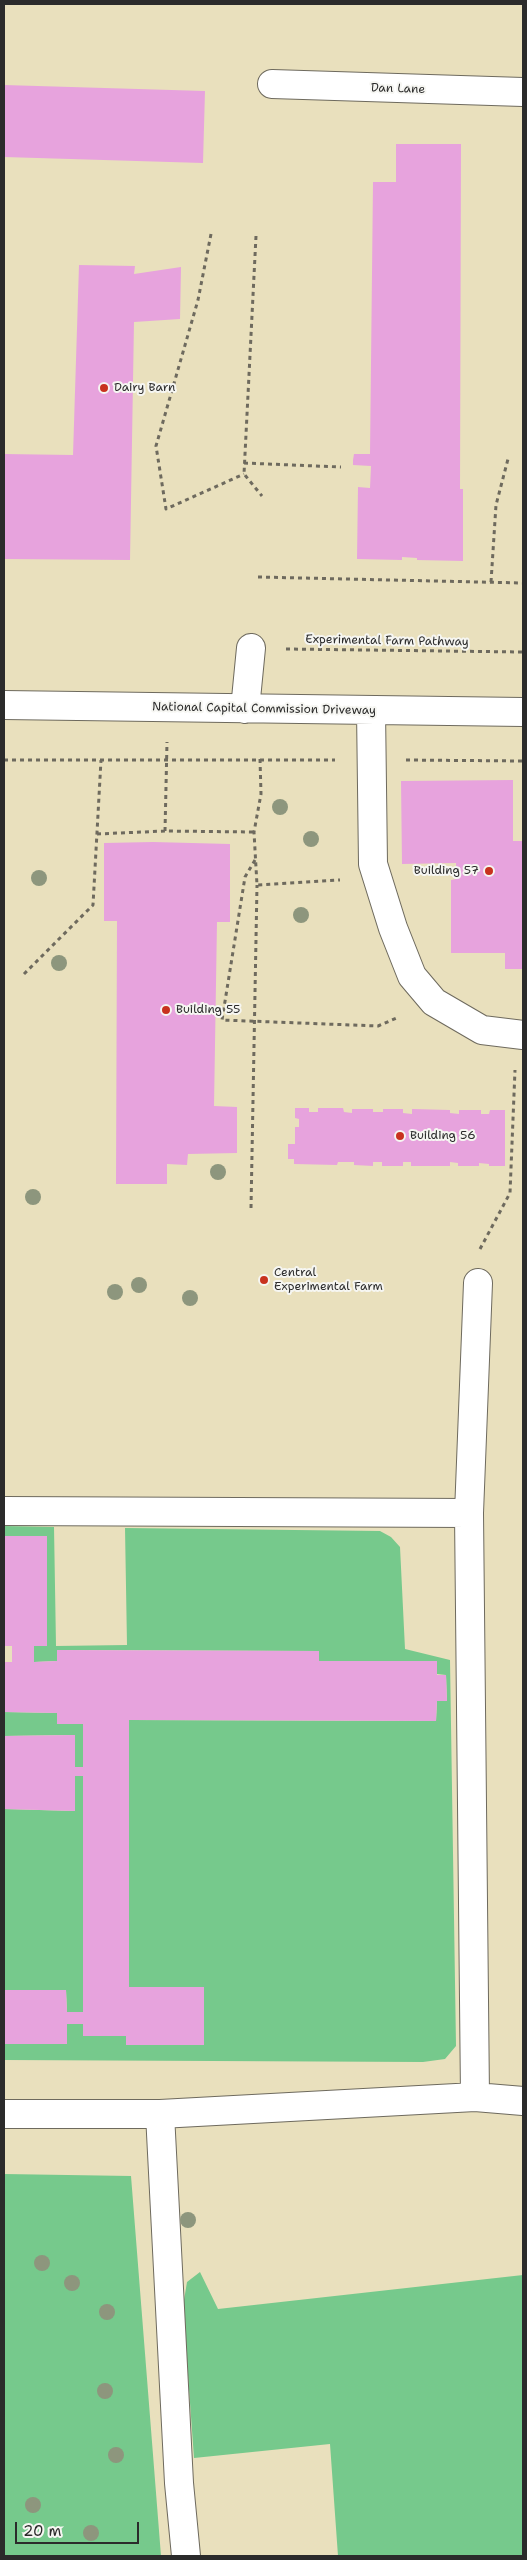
<!DOCTYPE html>
<html>
<head>
<meta charset="utf-8">
<style>
	body { margin:0 }
	#map { position:relative; width:527px; height:2560px; overflow:hidden; background:#e9e0bd; font-family:"Shantell Sans",sans-serif }
	canvas { display:block }
	.frame { position:absolute; inset:0; border:5px solid #2b2b2b; pointer-events:none }
	.scale { position:absolute; left:15px; top:2522px; width:124px; height:22px; box-sizing:border-box; border:2px solid #2b2b2b; border-top:0; padding-left:6px; font-size:15px; line-height:18px; white-space:nowrap; color:#2b2b2b; -webkit-text-stroke:4px #f6f6f2; paint-order:stroke }
</style>
</head>
<body>
<div id="map">
<canvas width="527" height="2560"></canvas>
<div class="frame"></div>
<div class="scale">20 m</div>
</div>
<script>
const g = document.querySelector('canvas').getContext('2d');
g.lineJoin = 'round';
function paint(path, color) {
  g.fillStyle = color;
  g.fill(path, 'evenodd');
}
function trace(path, color, width, dash) {
  g.strokeStyle = color;
  g.lineWidth = width;
  g.lineCap = dash ? 'butt' : 'round';
  g.setLineDash(dash || []);
  g.stroke(path);
}
function write(font, color, halo, rows, align = 'center') {
  g.font = font + ' "Shantell Sans",sans-serif';
  g.lineWidth = 4;
  g.setLineDash([]);
  g.textBaseline = 'middle';
  g.strokeStyle = halo;
  g.fillStyle = color;
  for (const [text, x, y, turn = 0] of rows) {
    g.save();
    g.translate(x, y);
    g.rotate((+turn || 0) * Math.PI / 180);
    g.textAlign = isNaN(turn) ? turn : align;
    if (halo) g.strokeText(text, 0, 0);
    g.fillText(text, 0, 0);
    g.restore();
  }
}
const green = new Path2D(`
	M4,1526l50,1 2,119 71,-1 -2,-117 255,3 11,6 9,10 5,102 45,11 6,386 -11,13 -22,3 -419,-2v-16h63v-20h16v12h43l1,9h77v-58h-75v-267l307,1 1,-20h10l-1,-26 -127,-14 -1,-10 -261,-1v11l-23,1v-16h13v-110h-43z
	M4,1712l53,1v11h26v43h-8l-1,-32 -70,1z
	M75,1776h8v236h-16l-1,-22h-62v-181l70,2z
	M4,2174l127,2 30,380h-157z
	M200,2272l18,37 305,-34v281h-185l-8,-112 -136,14 -11,-152 4,-24z`);
const building = new Path2D(`
	M4,85l201,6 -2,72 -199,-6z
	M396,144h65l-1,345h3v72l-46,-1v-2l-15,-1v3l-45,-1 1,-72 12,1 1,-22 -18,-1v-5l1,-6h16l3,-272h23z
	M79,265l56,1 -1,8 47,-7 -1,52 -46,3 -4,238 -126,-1v-105l69,1z
	M513,780v61h10v128h-18v-16h-54v-73l5,-1v-16l-54,1 -1,-83z
	M153,842l77,2v78h-13l-3,184 23,1v46l-49,1 -1,11 -20,-1v20h-51l1,-263h-13v-78z
	M295,1108h14v4h9v-4h25l1,4 8,1v-4h21v3h10v-3h20v4l9,1v-5l38,1v3l9,1v-4h22v4h8l1,-4h15v56h-16v-2l-10,-1v3h-21v-3l-8,-1v4h-39v-4h-8v4h-21v-4h-9v4l-19,-1v-3h-16l-1,3 -43,-1v-5h-6v-15h7v-17h4v-8l-4,-1z
	M4,1536h43v110h-13v16l23,-1v-11l262,1v10h118v14h9l1,26h-10l-1,20 -307,-1v267h75v58h-78v-9h-43v-12h-16v20h-63v-54h62l1,22h16v-236h-8v35l-71,-2v-73l71,-1v32h8v-43h-26v-11l-53,-1v-50h8v-16h-8z`);
const path = new Path2D(`
	M211,234l-13,66 -42,146 10,63 78,-35
	M256,236l-12,238 18,22
	M244,463l97,4
	M258,577l265,6
	M491,582l5,-77 12,-46
	M286,649l237,3
	M260,759l1,35 -7,38 3,53 83,-5
	M4,760h331
	M406,760l117,1
	M165,831l2,-89
	M97,834l68,-3 89,1
	M255,860l-10,17 -23,143 156,6 21,-9
	M24,974l69,-69 8,-145
	M251,1208l6,-323
	M480,1249l30,-56 5,-123`);
const minor = new Path2D(`
	M272,84l251,8
	M4,705l519,7
	M245,709l6,-61
	M371,710l2,154 20,64 19,48 22,26 48,28 41,5
	M4,1511l465,2
	M475,2097l48,4
	M4,2114h156l315,-17 -6,-584 9,-230
	M160,2114l19,369 7,73`);
const trees = [
	[280,807],
	[311,839],
	[39,878],
	[301,915],
	[59,963],
	[218,1172],
	[33,1197],
	[139,1285],
	[115,1292],
	[190,1298],
	[188,2220],
	[42,2263],
	[72,2283],
	[107,2312],
	[105,2391],
	[116,2455],
	[33,2505],
	[91,2533]
];
const markers = [
	[104,388,5,"#c8321e"],
	[489,871,5,"#c8321e"],
	[166,1010,5,"#c8321e"],
	[400,1136,5,"#c8321e"],
	[264,1280,5,"#c8321e"]
];
const streetNames = [
	["Dan Lane",398,89,2],
	["Experimental Farm Pathway",387,641,1],
	["National Capital Commission Driveway",264,709,1]
];
const poiNames = [
	["Dairy Barn",114,388],
	["Building 57",479,871,"right"],
	["Building 55",176,1010],
	["Building 56",410,1136],
	["Central",274,1273],
	["Experimental Farm",274,1287]
];
paint(green, '#76c98c');
paint(building, '#e7a3dd');
trace(minor, '#6e6a5e', 30);
trace(path, '#6e6a5e', 3, [4, 4]);
trace(minor, '#fff', 28);
g.fillStyle = '#8d967d';
for (const [x, y] of trees) {
  g.beginPath();
  g.arc(x, y, 8, 0, 2 * Math.PI);
  g.fill();
}
for (const [x, y, r, color] of markers) {
  const dot = new Path2D();
  dot.arc(x, y, r, 0, 2 * Math.PI);
  g.fillStyle = color;
  g.fill(dot);
  trace(dot, '#f6f6f2', 2);
}
write('12px', '#2b2b2b', '#f6f6f2', streetNames);
write('12px', '#2b2b2b', '#f6f6f2', poiNames, 'left');
</script>
</body>
</html>
